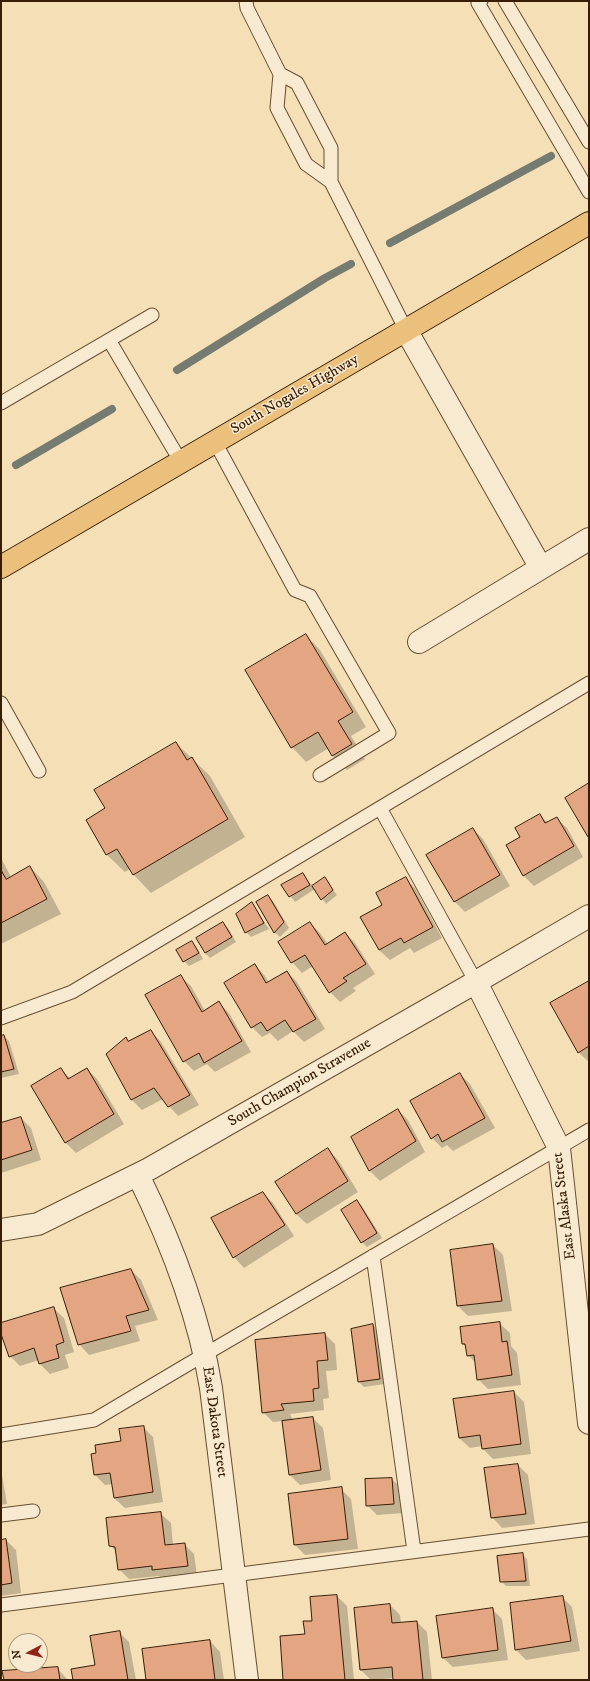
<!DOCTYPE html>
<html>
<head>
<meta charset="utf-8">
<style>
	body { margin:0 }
	#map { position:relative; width:590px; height:1681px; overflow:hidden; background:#f4dfb7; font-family:"IM FELL DW Pica",serif }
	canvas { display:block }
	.frame { position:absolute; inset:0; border:2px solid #371d04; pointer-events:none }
	.north { position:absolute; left:8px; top:1633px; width:40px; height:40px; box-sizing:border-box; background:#f8ead0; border:1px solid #ab987e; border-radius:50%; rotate:263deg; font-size:11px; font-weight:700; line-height:16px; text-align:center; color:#371d04 }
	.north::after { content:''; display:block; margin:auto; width:14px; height:18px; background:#8f2418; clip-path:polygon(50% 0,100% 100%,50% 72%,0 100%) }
</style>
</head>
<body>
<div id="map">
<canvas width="590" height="1681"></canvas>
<div class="frame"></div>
<div class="north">N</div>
</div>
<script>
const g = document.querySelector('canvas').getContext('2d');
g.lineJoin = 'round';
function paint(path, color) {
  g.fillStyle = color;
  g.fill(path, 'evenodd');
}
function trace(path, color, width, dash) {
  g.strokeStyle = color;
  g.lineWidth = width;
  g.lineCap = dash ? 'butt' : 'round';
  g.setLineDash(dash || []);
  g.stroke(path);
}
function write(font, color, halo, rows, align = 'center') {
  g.font = font + ' "IM FELL DW Pica",serif';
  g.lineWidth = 3;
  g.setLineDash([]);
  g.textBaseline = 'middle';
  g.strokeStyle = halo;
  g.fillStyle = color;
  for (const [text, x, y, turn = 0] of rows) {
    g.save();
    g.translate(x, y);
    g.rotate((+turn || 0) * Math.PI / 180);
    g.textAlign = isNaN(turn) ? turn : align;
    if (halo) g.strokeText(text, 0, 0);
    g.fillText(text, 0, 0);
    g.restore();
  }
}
const shadow = new Path2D(`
	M306,635l14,15 46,77 -15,9 14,23 -18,11 -14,-14 -4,-8 -23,14 -14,-15z
	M176,743l34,33 35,61 -94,56 -17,-18 -4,-6 -5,3 -18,-17 -20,-35 19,-11z
	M540,815l8,8 8,-5 11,10 16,29 -49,29 -10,-10 -17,-31 14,-8z
	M473,829l10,10 27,47 -45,26 -10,-10 -27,-46z
	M1,858l10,19 19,-10 14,15 17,32 -60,30z
	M303,874l10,13 12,-8 12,16 -11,9 -11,-15 -20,13 -13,-17z
	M405,878l10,10 27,50 -28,15 -4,-5 -20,12 -11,-10 5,-45z
	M268,896l5,5 16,27 -9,9 -5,-4 -18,-31z
	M252,904l4,5 13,20 -18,8 -5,-5z
	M223,923l5,5 8,14 -26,16 -5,-5 -8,-15z
	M310,923l10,10 8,11 17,-11 10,10 20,31 -22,14 3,3 -16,11 -10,-10 -17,-26 -11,7 -10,-11 -12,-20z
	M192,943l5,5 6,11 -14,7 -5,-5z
	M255,965l10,11 4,7 18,-11 10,10 28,47 -21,13 -11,-11 -15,10 -8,-8 -8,4 -10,-10z
	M180,976l11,10 14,25 14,-8 10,10 22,39 -36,20 -8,-8 -13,7 -10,-10z
	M589,982v80l-11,-10z
	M151,1031l10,11 38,63 -21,11 -15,-17 -21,11 -10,-10 -6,-62 3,4z
	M4,1036l5,5 10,33 -18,4v-41z
	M61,1069l9,9 17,-9 10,10 27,45 -48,29 -10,-10 -33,-57z
	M460,1074l10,10 25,44 -42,23 -6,-6 -5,3 -10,-10z
	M398,1110l10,10 17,32 -45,29 -10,-10 -18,-34z
	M21,1118l10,10 10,32 -40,13v-49z
	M328,1149l10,11 20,32 -51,32 -11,-10 -20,-32z
	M263,1193l10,10 21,33 -50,32 -10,-11z
	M357,1201l5,5 20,32 -15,9 -5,-5z
	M493,1245l10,10 9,56 -44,5 -10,-10 -7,-55z
	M131,1270l10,10 17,40 -23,6 5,15 -51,14 -10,-11z
	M53,1308l11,10 10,34 -9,3 4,13 -19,6 -10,-10 -1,-4 -19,6 -10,-10 -9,-26v-6z
	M499,1323l11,10 1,13 6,7 4,32 -33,4 -10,-10 -2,-16 -8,-8 -1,-7 -4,-4z
	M373,1325l5,5 7,54 -21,3 -5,-5z
	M325,1334l10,10 2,26 -11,1 3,27 -6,1 1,11 -34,4 3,6 20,-2 10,10 8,52 -31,5 -10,-10 -7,-54 -10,1 -10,-10z
	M514,1392l10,10 7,52 -38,5 -10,-10 -1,-3 -12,2 -11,-10z
	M143,1427l10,10 10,65 -38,6 -11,-10 -2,-14 -7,1 -10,-10 27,-33z
	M518,1465l10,10 7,49 -33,4 -10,-11z
	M1,1469l6,35 -6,1z
	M392,1479l10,10 2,24 -27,2 -10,-10z
	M341,1489l10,10 7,50 -53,6 -10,-10 -6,-50z
	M160,1513l11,10 2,22 11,-1 10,10 3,22 -34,4 -4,-4 -30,3 -10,-10 -2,-17 -7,-7z
	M6,1540l10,10 5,43 -20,3v-55z
	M522,1554l5,5 3,27h-24l-5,-5z
	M337,1596l10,10 7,74h-70l29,-58z
	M562,1597l10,10 8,44 -54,9 -10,-10 -5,-46z
	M390,1605l10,10 1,8 16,-1 10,10 5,48h-38v-2l-23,2 -10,-10z
	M492,1609l10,10 6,41 -55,7 -11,-10z
	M119,1632l10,10 7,38h-62l23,-14z
	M210,1641l10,11 4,28h-77z
	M57,1668l11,12h-63z`);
const stream = new Path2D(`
	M390,243l161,-87
	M177,370l148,-92 26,-14
	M16,465l96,-56`);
const building = new Path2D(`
	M306,634l47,78 -15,9 14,23 -20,12 -14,-24 -27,16 -46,-78z
	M176,742l11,18 5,-3 36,62 -95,56 -16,-26 -11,6 -20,-35 19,-12 -11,-18z
	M589,783v53l-1,1 -23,-39z
	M540,814l5,9 12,-6 17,29 -51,30 -17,-31 14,-8 -5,-9z
	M473,828l27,47 -46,27 -28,-47z
	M30,866l17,33 -46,24v-53l5,9z
	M303,873l7,12 -21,12 -8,-12z
	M325,877l8,13 -12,10 -9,-14z
	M406,877l27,50 -29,16 -3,-5 -22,12 -19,-33 22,-12 -6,-12z
	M268,895l16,27 -10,11 -18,-31z
	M252,902l12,21 -19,10 -9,-19z
	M223,922l9,15 -27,16 -9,-15z
	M310,922l15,23 20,-13 21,32 -23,14 4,3 -18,12 -24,-38 -14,8 -13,-21z
	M192,941l7,12 -16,9 -7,-12z
	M255,964l11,19 21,-12 29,48 -23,13 -8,-12 -18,11 -6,-9 -10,6 -27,-45z
	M181,975l21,37 17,-11 23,40 -38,22 -5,-10 -16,9 -38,-67z
	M589,981v65l-11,7 -28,-50z
	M151,1030l39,65 -22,12 -14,-19 -23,12 -25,-46 20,-17 2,4z
	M4,1035l10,34 -13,3v-36z
	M61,1068l7,11 19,-11 27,46 -49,29 -34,-57z
	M460,1073l25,45 -43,24 -4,-8 -7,5 -21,-38z
	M398,1109l18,32 -47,30 -18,-34z
	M21,1117l11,33 -31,10v-37z
	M328,1148l20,33 -52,33 -21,-32z
	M263,1192l22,33 -52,33 -22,-40z
	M357,1200l20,33 -16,10 -20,-33z
	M493,1244l9,57 -45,5 -7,-56z
	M131,1269l18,41 -23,6 5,15 -53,14 -18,-57z
	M54,1307l10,35 -8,3 3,13 -20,6 -5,-16 -25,9 -8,-23v-11z
	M500,1322l2,20 5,-1 5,34 -35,5 -3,-25 -7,1 -2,-12h-3l-2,-17z
	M373,1324l7,55 -22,3 -7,-53z
	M325,1333l3,27 -11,1 2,27 -6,1 1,12 -33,3 3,6 -22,3 -7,-73z
	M514,1391l7,53 -39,5 -2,-14 -21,3 -6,-39z
	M313,1417l8,53 -32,5 -7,-54z
	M144,1426l9,66 -39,6 -4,-25 -16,2 -3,-21 5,-1 -1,-8 26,-4 -2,-12z
	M518,1464l8,50 -35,4 -7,-50z
	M392,1478l2,26 -28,2 -1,-27z
	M342,1487l6,52 -54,6 -6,-51z
	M161,1512l4,33 20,-2 3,23 -36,4v-4l-34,4 -3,-23 -6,-1 -3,-28z
	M6,1539l6,44 -11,2v-45z
	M523,1553l3,28 -26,1 -3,-26z
	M337,1595l8,85h-62l-3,-44 25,-2 -2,-13h9l-2,-24z
	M563,1596l8,45 -56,9 -5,-47z
	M390,1604l2,19 25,-2 6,59h-30l-1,-13 -32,3 -6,-62z
	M493,1608l5,42 -56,8 -6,-42z
	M120,1631l8,49h-55l-2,-11 24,-4 -5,-29z
	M210,1640l5,40h-69l-4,-31z
	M58,1667l2,13h-56l-2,-9z`);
const lane = new Path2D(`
	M246,1l1,7 33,66 -3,34 29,56 25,18v-34l-34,-65 -17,-9
	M481,1l-3,2 111,189
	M505,1l84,141
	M331,182l75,148
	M109,340l72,122
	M1,403l151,-88
	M215,442l80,148 15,6 79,137 -69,42
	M1,703l38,68
	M380,808l96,174
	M1,1018l71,-26 517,-309
	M373,1256l41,295
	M1,1435l93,-15 91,-54 404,-236
	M1,1515l32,-4
	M1,1605l588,-76`);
const street = new Path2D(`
	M406,330l135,238 48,-29
	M419,642l122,-74
	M476,982l83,166 30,275
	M138,1175c33,67 61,139 73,213l36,292
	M1,1230l37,-6 111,-55 327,-187 113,-66`);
const primary = new Path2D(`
	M1,567l588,-344`);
const streetNames = [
	["South Nogales Highway",295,395,-30],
	["South Champion Stravenue",300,1083,-30],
	["East Alaska Street",565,1206,-97],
	["East Dakota Street",214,1422,82]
];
paint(shadow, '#0003');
trace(stream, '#757b70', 8);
paint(building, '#e3a582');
trace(building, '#371d04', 1);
trace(lane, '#664e31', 15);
trace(street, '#664e31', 24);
trace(primary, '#371d04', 24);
trace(lane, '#f8ead0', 13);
trace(street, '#f8ead0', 22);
trace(primary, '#eac07c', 22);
write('15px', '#371d04', '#f8ead0', streetNames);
</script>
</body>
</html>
